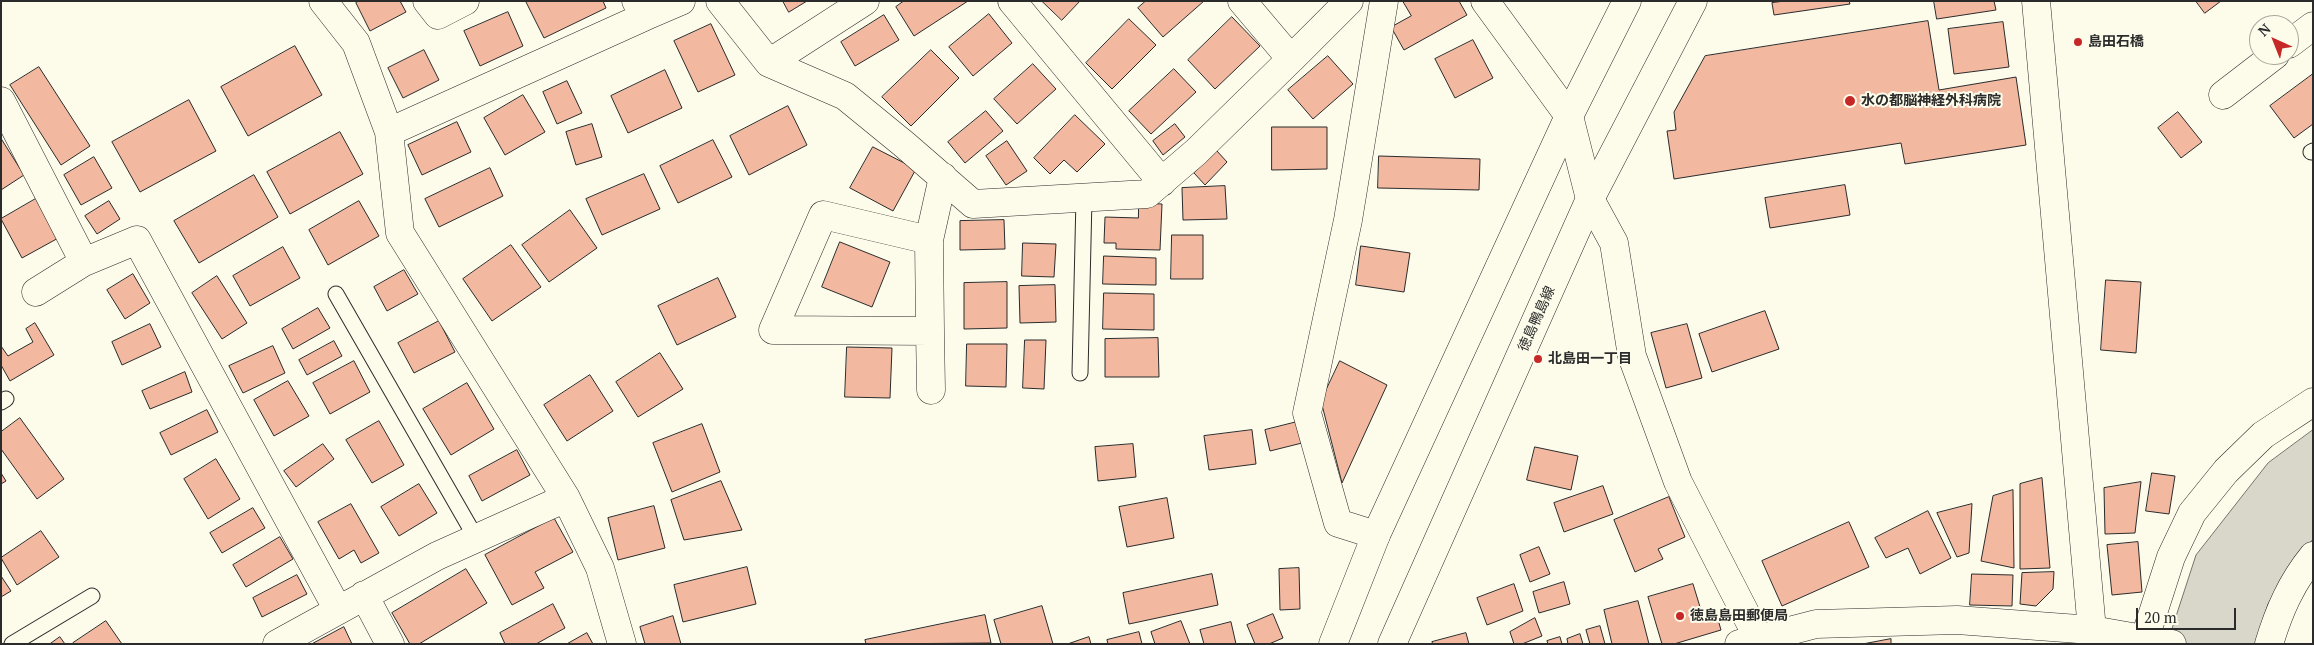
<!DOCTYPE html>
<html>
<head>
<meta charset="utf-8">
<style>
	body { margin:0 }
	#map { position:relative; width:2314px; height:645px; overflow:hidden; background:#fdfbea; font-family:"PT Serif",serif }
	canvas { display:block }
	.frame { position:absolute; inset:0; border:2px solid #2b2b2b; pointer-events:none }
	.north { position:absolute; left:2249px; top:15px; width:50px; height:50px; box-sizing:border-box; background:#fdfbea; border:1px solid #a9a89e; border-radius:50%; rotate:316deg; font-size:14px; font-weight:700; line-height:20px; text-align:center; color:#2b2b2b }
	.north::after { content:''; display:block; margin:auto; width:18px; height:22px; background:#c62828; clip-path:polygon(50% 0,100% 100%,50% 72%,0 100%) }
	.scale { position:absolute; left:2136px; top:608px; width:100px; height:22px; box-sizing:border-box; border:2px solid #2b2b2b; border-top:0; padding-left:6px; font-size:15px; line-height:18px; white-space:nowrap; color:#2b2b2b; -webkit-text-stroke:4px #fdfbea; paint-order:stroke }
</style>
</head>
<body>
<div id="map">
<canvas width="2314" height="645"></canvas>
<div class="frame"></div>
<div class="north">N</div>
<div class="scale">20 m</div>
</div>
<script>
const g = document.querySelector('canvas').getContext('2d');
g.lineJoin = 'round';
function paint(path, color) {
  g.fillStyle = color;
  g.fill(path, 'evenodd');
}
function trace(path, color, width, dash) {
  g.strokeStyle = color;
  g.lineWidth = width;
  g.lineCap = dash ? 'butt' : 'round';
  g.setLineDash(dash || []);
  g.stroke(path);
}
function write(font, color, halo, rows, align = 'center') {
  g.font = font + ' "PT Serif","Noto Sans JP",serif';
  g.lineWidth = 4;
  g.setLineDash([]);
  g.textBaseline = 'middle';
  g.strokeStyle = halo;
  g.fillStyle = color;
  for (const [text, x, y, turn = 0] of rows) {
    g.save();
    g.translate(x, y);
    g.rotate((+turn || 0) * Math.PI / 180);
    g.textAlign = isNaN(turn) ? turn : align;
    if (halo) g.strokeText(text, 0, 0);
    g.fillText(text, 0, 0);
    g.restore();
  }
}
const water = new Path2D(`
	M2313,430v109l-26,32 -19,33 -13,40h-88l29,-89 72,-92z`);
const building = new Path2D(`
	M359,1h41l6,11 -36,19 -14,-28z
	M529,1h74l3,7 -62,30 -18,-36z
	M783,1h24l-18,11z
	M904,1h64l-54,35 -18,-29z
	M1042,1h38l-18,19z
	M1146,1h58l-41,36 -25,-29z
	M1403,1h56l8,14 -63,35 -13,-23 20,-11z
	M1785,1h64l1,3 -76,11 -2,-12z
	M1934,1h60l2,9 -59,9z
	M2196,1h25l-16,12z
	M508,12l15,34 -43,20 -16,-35z
	M989,14l23,29 -39,33 -24,-29z
	M884,15l15,25 -44,26 -14,-24z
	M1232,17l28,29 -45,43 -27,-29z
	M1129,19l27,26 -44,44 -26,-26z
	M1928,21l11,69 77,-13 10,68 -121,19 -4,-21 -227,36 -7,-48 9,-1 -2,-18 31,-56z
	M2003,22l6,45 -55,7 -6,-45z
	M711,24l24,51 -37,17 -24,-51z
	M1473,40l20,38 -38,20 -20,-39z
	M295,46l27,49 -74,41 -27,-49z
	M424,50l15,30 -36,18 -15,-30z
	M931,50l28,28 -48,48 -29,-29z
	M1328,56l25,28 -40,35 -25,-29z
	M1033,64l23,25 -39,35 -23,-25z
	M39,67l51,79 -29,19 -51,-80z
	M1174,69l22,23 -45,42 -22,-23z
	M665,70l17,38 -54,25 -17,-37z
	M2313,74v50l-19,14 -24,-32z
	M567,81l15,32 -25,11 -14,-32z
	M523,95l22,37 -40,23 -21,-37z
	M189,100l27,51 -76,41 -28,-50z
	M788,106l19,39 -58,30 -19,-39z
	M986,111l17,20 -38,32 -17,-21z
	M2178,112l24,30 -21,16 -23,-30z
	M1075,115l30,29 -28,28 -13,-12 -14,14 -16,-16z
	M457,122l14,30 -49,23 -14,-30z
	M592,124l10,33 -26,8 -10,-33z
	M1175,124l10,13 -22,18 -10,-14z
	M1272,127h55v42l-55,1z
	M340,132l23,42 -73,40 -23,-42z
	M2,140l22,35 -23,15v-49z
	M713,140l19,37 -54,26 -18,-37z
	M1007,141l20,30 -21,14 -20,-29z
	M873,147l43,22 -23,42 -43,-23z
	M1217,151l10,11 -22,23 -11,-12z
	M1379,156l101,3 -1,31 -101,-2z
	M94,157l18,31 -31,17 -17,-30z
	M490,168l13,28 -64,31 -14,-28z
	M644,174l16,35 -58,26 -16,-36z
	M254,175l24,42 -79,46 -25,-42z
	M1845,185l5,30 -80,13 -5,-30z
	M1225,186l2,33 -44,1 -1,-32z
	M39,197l23,39 -40,22 -21,-39z
	M109,201l11,18 -23,15 -12,-18z
	M359,201l20,35 -51,29 -19,-35z
	M1139,203l23,1 -2,46 -44,-1v-6h-12l1,-26 33,1z
	M570,210l27,38 -48,34 -27,-37z
	M1004,220l1,29 -45,1v-29z
	M1172,235h31v44h-32z
	M840,242l50,20 -18,45 -50,-20z
	M1023,243l33,1 -2,33 -32,-1z
	M511,245l30,42 -49,34 -29,-42z
	M1361,246l49,7 -6,39 -48,-7z
	M283,247l17,31 -50,28 -17,-30z
	M1104,256l52,2v27l-53,-1z
	M404,270l14,24 -31,17 -13,-24z
	M133,274l17,29 -25,16 -18,-29z
	M217,276l30,47 -25,16 -30,-46z
	M718,278l18,39 -59,28 -19,-39z
	M2106,280l35,2 -5,71 -35,-3z
	M1007,282v46l-43,1v-46z
	M1055,285l1,37 -36,1 -1,-37z
	M1104,293l50,1v36l-51,-1z
	M318,308l12,20 -37,21 -11,-20z
	M1765,311l14,38 -67,23 -13,-38z
	M439,321l16,31 -41,21 -16,-30z
	M35,323l19,32 -44,26 -9,-16v-19l7,10 25,-14 -7,-13z
	M150,324l11,23 -39,18 -10,-23z
	M1687,324l15,54 -36,10 -15,-55z
	M1158,338l1,39h-54v-38z
	M1025,340h21l-2,49 -21,-1z
	M334,341l8,15 -35,19 -8,-15z
	M967,344h40l-1,43 -40,-1z
	M273,346l12,27 -42,20 -14,-27z
	M847,347l45,1 -2,50 -45,-1z
	M660,353l23,36 -45,28 -22,-35z
	M354,361l16,31 -40,22 -17,-31z
	M1340,361l47,24 -45,98 -21,-82z
	M185,372l7,20 -42,17 -8,-18z
	M590,375l23,36 -46,30 -23,-36z
	M288,381l21,35 -35,20 -20,-36z
	M467,383l27,46 -43,26 -28,-46z
	M207,410l11,22 -47,23 -11,-22z
	M20,418l44,61 -27,20 -36,-50v-17z
	M379,421l25,44 -32,18 -26,-43z
	M1297,422l5,21 -32,8 -5,-21z
	M702,424l18,48 -48,20 -19,-49z
	M1252,430l4,34 -47,6 -5,-34z
	M323,444l11,15 -38,28 -12,-16z
	M1133,444l3,33 -38,4 -3,-34z
	M1535,447l43,9 -7,34 -44,-10z
	M517,450l13,25 -48,26 -13,-25z
	M216,459l24,40 -32,20 -24,-40z
	M1,473l5,8 -5,3z
	M2152,473l23,3 -6,38 -23,-3z
	M2042,478l8,90 -30,1v-85z
	M721,481l21,49 -58,10 -13,-40z
	M2141,482l-6,51 -30,1 -1,-46z
	M419,484l18,29 -38,23 -18,-29z
	M1603,486l10,28 -49,18 -10,-29z
	M2013,490l1,78 -33,-7 12,-65z
	M1669,497l16,40 -27,12 5,10 -28,13 -21,-52z
	M1167,498l7,40 -47,9 -8,-40z
	M351,504l28,49 -18,10 -7,-13 -15,9 -21,-37z
	M1972,504l-3,49 -12,4 -20,-44z
	M654,506l11,42 -47,12 -10,-42z
	M253,508l12,20 -43,25 -12,-20z
	M1928,511l23,47 -31,16 -12,-26 -22,10 -11,-20z
	M554,518l19,34 -38,20 9,16 -32,17 -27,-50z
	M1849,522l20,45 -87,39 -20,-45z
	M41,531l18,26 -42,28 -16,-27z
	M280,537l13,22 -47,28 -13,-22z
	M2138,542l4,50 -30,3 -5,-50z
	M1539,547l11,27 -20,8 -10,-27z
	M747,567l9,37 -73,18 -9,-37z
	M1299,568l1,41 -20,1 -1,-41z
	M466,569l21,34 -68,41h-9l-18,-31z
	M2054,572l-1,17 -17,17 -16,-2 2,-31z
	M1212,574l6,31 -89,19 -6,-31z
	M1972,574l41,1 -1,31 -42,-1z
	M297,575l10,19 -45,23 -9,-19z
	M1,576l10,15 -10,6z
	M1564,582l6,22 -31,9 -6,-21z
	M1514,584l9,27 -36,14 -10,-27z
	M1693,584l11,36 13,-4 4,14 -47,14h-12l-14,-47z
	M1638,601l11,43h-37l-8,-34z
	M553,604l12,24 -29,16h-31l-5,-11z
	M1042,606l11,38h-52l-7,-24z
	M1273,614l10,24 -14,6h-14l-8,-19z
	M985,615l6,28 -125,1 -1,-4z
	M673,616l8,28h-36l-5,-17z
	M1535,618l7,18 -20,8h-8l-4,-12z
	M106,621l16,23h-49v-1z
	M1181,621l9,23h-35l-4,-12z
	M1231,622l5,22h-32l-4,-14z
	M1600,626l5,18h-15l-4,-14z
	M344,627l8,17h-40z
	M1139,632l3,12h-34l-1,-4z
	M587,633l6,11h-26z
	M1466,633l3,11h-36l-1,-2z
	M1580,634l3,10h-15l-1,-5z
	M60,637l5,7h-15z
	M1089,637l2,7h-23z
	M1560,637l2,7h-14l-1,-3z
	M1891,639v5h-28z`);
const service = new Path2D(`
	M2311,152l2,-1
	M336,294l140,244
	M1080,373l4,-175
	M1,402l5,-3
	M12,644l80,-48`);
const minor = new Path2D(`
	M323,1l33,42 33,89 11,101 166,265 34,70 22,76
	M427,1l11,14 27,-14
	M636,1l10,15 35,-15
	M720,1l49,62 76,33 60,49 68,59 174,-10 49,-42 95,-93
	M1012,1l150,181
	M1242,1l49,58 58,-58
	M1485,1l84,115 21,83 24,44 18,113 46,126 80,156
	M2289,44l24,-18
	M769,63l96,-62
	M2223,95l52,-40
	M1,101l83,161 53,-22 201,370
	M389,132l257,-116
	M823,215l106,25 1,91 -157,-1z
	M929,240l14,-63
	M36,292l48,-30
	M930,331l1,59
	M1376,535l-38,-12 -31,-110 41,-193 36,-219
	M364,595l26,49
	M277,644l160,-88 129,-58
	M1739,644l77,-20 141,-4 135,10 80,14
	M2143,644l28,-87 21,-44 34,-42 37,-36 50,-33
	M2269,644c10,-33 22,-61 44,-88`);
const tertiary = new Path2D(`
	M2036,1l56,629 -1,14`);
const primary = new Path2D(`
	M1333,644l43,-109 193,-419 58,-115
	M1392,644l198,-445 103,-198`);
const markers = [
	[2078,42,5,"#c62828"],
	[1850,101,6,"#c62828"],
	[1538,359,5,"#c62828"],
	[1680,616,5,"#c62828"]
];
const poiNames = [
	["島田石橋",2088,42],
	["水の都脳神経外科病院",1861,101],
	["北島田一丁目",1548,359],
	["徳島島田郵便局",1690,616]
];
const streetNames = [
	["徳島鴨島線",1537,319,-66]
];
paint(water, '#d8d7c9');
trace(water, '#74746e', 1);
paint(building, '#f2b8a0');
trace(building, '#2b2b2b', 1);
trace(service, '#2b2b2b', 17);
trace(minor, '#2b2b2b', 29);
trace(tertiary, '#2b2b2b', 29);
trace(primary, '#2b2b2b', 29);
trace(service, '#fdfbea', 15);
trace(minor, '#fdfbea', 28);
trace(tertiary, '#fdfbea', 28);
trace(primary, '#fdfbea', 28);
for (const [x, y, r, color] of markers) {
  const dot = new Path2D();
  dot.arc(x, y, r, 0, 2 * Math.PI);
  g.fillStyle = color;
  g.fill(dot);
  trace(dot, '#fdfbea', 2);
}
write('bold 14px', '#2b2b2b', '#fdfbea', poiNames, 'left');
write('14px', '#2b2b2b', '#fdfbea', streetNames);
</script>
</body>
</html>
